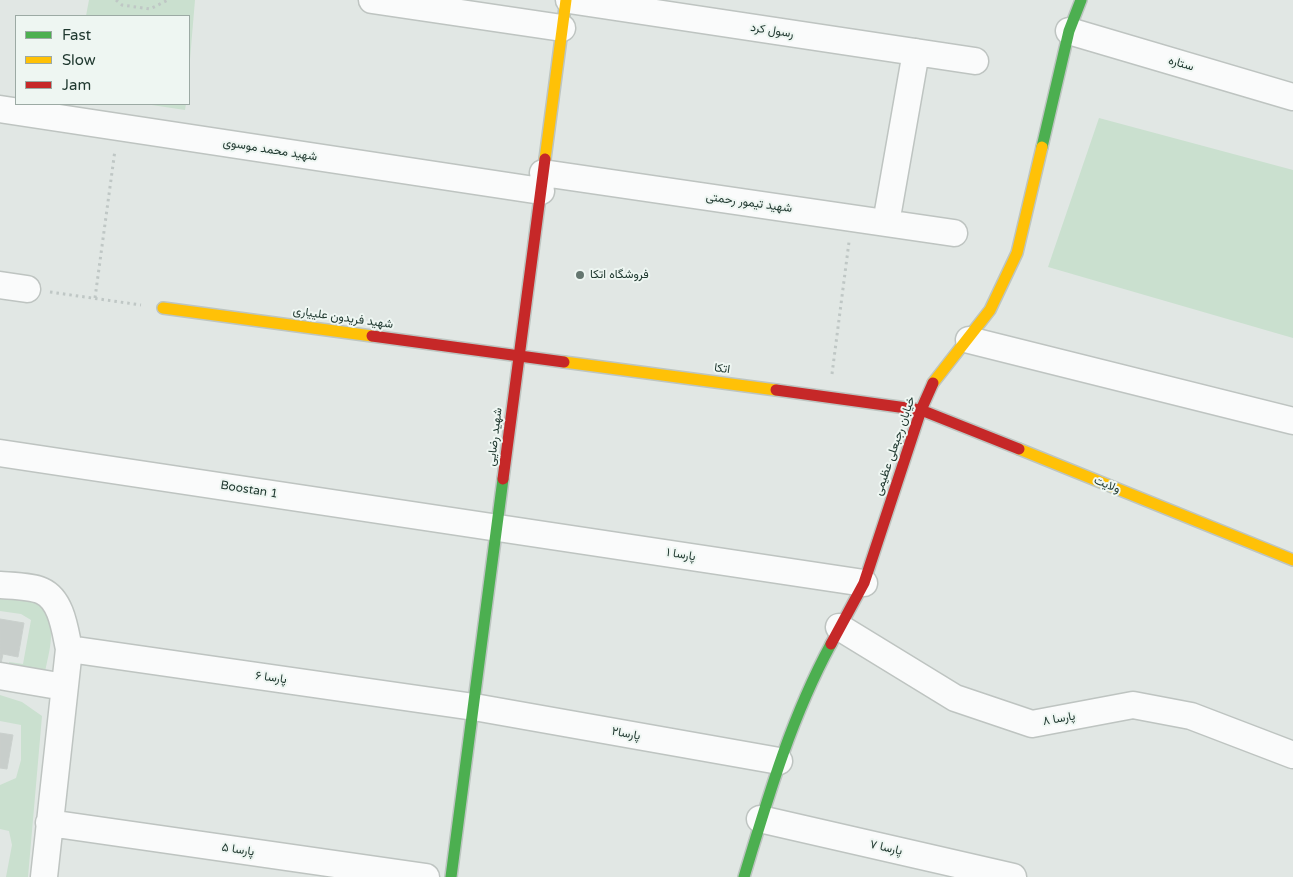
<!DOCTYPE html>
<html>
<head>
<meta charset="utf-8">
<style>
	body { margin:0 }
	#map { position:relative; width:1293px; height:877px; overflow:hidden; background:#e1e7e4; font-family:"Varela Round",sans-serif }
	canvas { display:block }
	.legend { position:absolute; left:15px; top:15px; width:175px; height:90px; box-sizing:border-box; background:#eef6f2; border:1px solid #9caaa4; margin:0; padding:6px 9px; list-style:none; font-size:15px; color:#203930 }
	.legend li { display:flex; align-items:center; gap:10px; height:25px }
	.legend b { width:25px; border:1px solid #9caaa4 }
</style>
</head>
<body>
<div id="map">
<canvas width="1293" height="877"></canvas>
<ul class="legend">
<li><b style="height:6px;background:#4caf50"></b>Fast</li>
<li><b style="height:6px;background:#ffc107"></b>Slow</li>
<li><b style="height:6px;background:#c62828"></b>Jam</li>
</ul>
</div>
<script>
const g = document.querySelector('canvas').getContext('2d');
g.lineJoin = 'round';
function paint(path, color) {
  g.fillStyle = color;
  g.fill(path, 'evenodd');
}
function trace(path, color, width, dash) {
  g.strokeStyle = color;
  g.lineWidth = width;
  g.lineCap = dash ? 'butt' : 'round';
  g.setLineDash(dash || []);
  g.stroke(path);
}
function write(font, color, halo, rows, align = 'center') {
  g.font = font + ' "Varela Round",Vazirmatn,sans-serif';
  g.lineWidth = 4;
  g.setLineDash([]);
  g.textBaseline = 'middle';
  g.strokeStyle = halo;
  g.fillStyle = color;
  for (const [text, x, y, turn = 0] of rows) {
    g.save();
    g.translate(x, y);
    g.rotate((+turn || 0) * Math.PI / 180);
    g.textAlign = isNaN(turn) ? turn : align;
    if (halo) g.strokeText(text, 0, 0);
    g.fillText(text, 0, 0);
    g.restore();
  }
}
const green = new Path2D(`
	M89,0h106l-6,71v-55h-103z
	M145,104h41l-1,6z
	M1099,118l194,52v168l-245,-71z
	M0,595l40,6c18,28 10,45 4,76l-36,-4 1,-11 14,2 8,-44 -10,-6 -21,-3z
	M0,695l22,7 20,14 -14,161h-22l6,-32 -3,-14 -9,-2v-44l16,-7 5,-18v-35l-21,-4z`);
const building = new Path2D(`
	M0,619l24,4 -6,34 -15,-3 -3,14z
	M0,733l13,2 -6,34 -7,-1z`);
const path = new Path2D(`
	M116,0l6,5 28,4 18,-9
	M50,292l91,13
	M95,298l20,-148
	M832,374l17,-132`);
const street = new Path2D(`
	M372,0l190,28
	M569,0l406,61
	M1069,31l224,66
	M0,109l541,82
	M543,173l411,60
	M886,223l30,-171
	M0,285l27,4
	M969,340l324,81
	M0,453l864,130
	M0,585c13,1 31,1 42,6 20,9 23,40 27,58l-25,228
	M839,627l116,71 77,26 101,-19 58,11 102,39
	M69,649l405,58 305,54
	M0,676l64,11
	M760,819l253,58
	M49,823l377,54`);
const fast = new Path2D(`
	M1042,147l27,-116 12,-31
	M451,877l52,-398
	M744,877c24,-80 47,-159 87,-233`);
const slow = new Path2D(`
	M545,159l21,-159
	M163,308l209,28
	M564,362l212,28
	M933,383l57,-73 27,-57 25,-106
	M1019,449l274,111`);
const jam = new Path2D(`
	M372,336l192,26
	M776,390l145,20 98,39
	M503,479l42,-320
	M831,644l33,-61 57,-173 12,-27`);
const markers = [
	[580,275,5,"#64766f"]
];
const streetNames = [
	["رسول کرد",772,31,9],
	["ستاره",1181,64,16],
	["شهید محمد موسوی",270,150,9],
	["شهید تیمور رحمتی",749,203,8],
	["شهید فریدون علییاری",343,318,8],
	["اتکا",722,369,8],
	["شهید رضایی",495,437,-83],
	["خیابان رجبعلی عظیمی",895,446,-71],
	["ولایت",1107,485,22],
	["Boostan 1",249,490,9],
	["پارسا ۱",681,555,9],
	["پارسا ۶",271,678,8],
	["پارسا ۸",1059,719,-10],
	["پارسا۲",626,734,10],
	["پارسا ۷",886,848,13],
	["پارسا ۵",238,850,8]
];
const poiNames = [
	["فروشگاه اتکا",590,275]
];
paint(green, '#cae0cf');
paint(building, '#c8cecb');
trace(building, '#cad0cd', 1);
trace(street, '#bec4c1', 29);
trace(fast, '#bdc5c1', 14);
trace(slow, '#bdc5c1', 14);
trace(jam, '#bdc5c1', 14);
trace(path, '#bfc7c5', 3, [2.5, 4]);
trace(street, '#fafbfb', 26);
trace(fast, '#4caf50', 11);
trace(slow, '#ffc107', 11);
trace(jam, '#c62828', 11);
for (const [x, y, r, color] of markers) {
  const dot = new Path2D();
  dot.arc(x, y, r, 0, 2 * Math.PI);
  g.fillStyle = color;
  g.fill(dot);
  trace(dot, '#eef6f2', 2);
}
write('12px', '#203930', '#eef6f2', streetNames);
write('12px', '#203930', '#eef6f2', poiNames, 'left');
</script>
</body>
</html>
